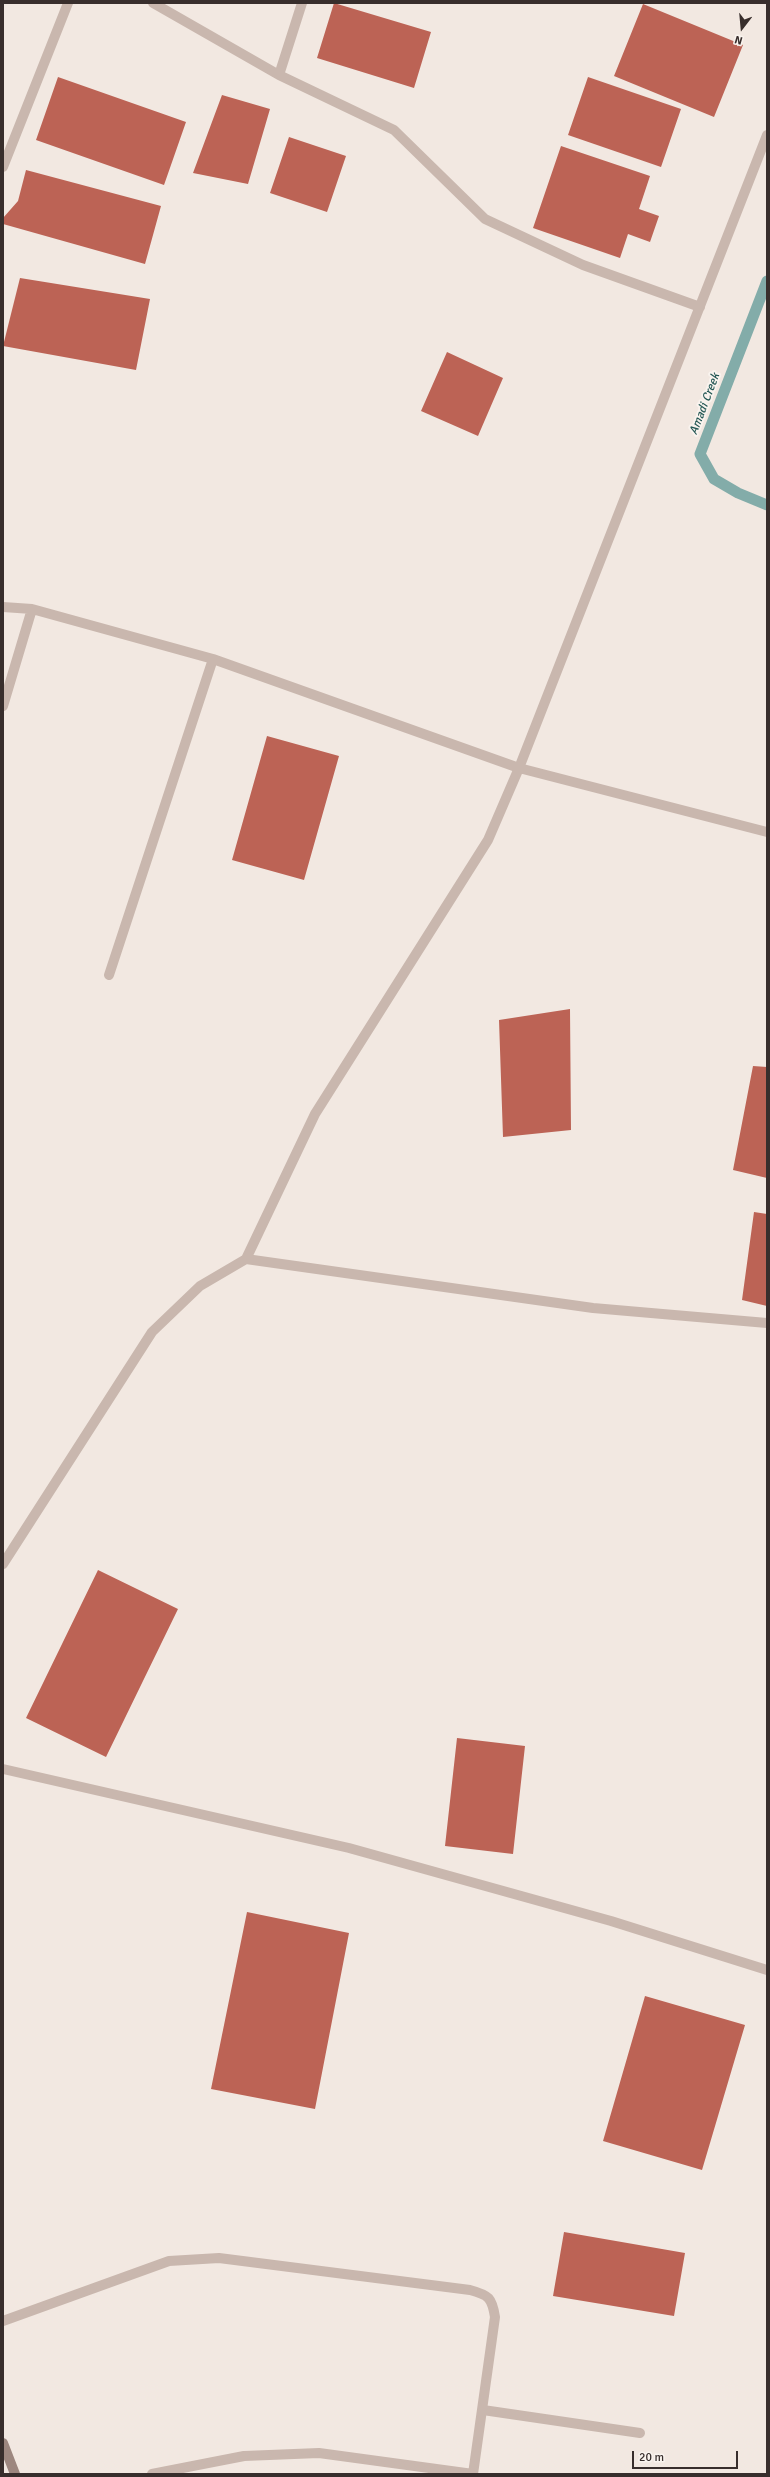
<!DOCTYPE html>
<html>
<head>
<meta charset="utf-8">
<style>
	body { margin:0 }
	#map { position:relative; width:770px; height:2477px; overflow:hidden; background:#f2e8e1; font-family:Signika,sans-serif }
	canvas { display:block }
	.frame { position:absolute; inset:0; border:4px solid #382e2c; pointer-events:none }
	.north { position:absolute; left:722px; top:8px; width:40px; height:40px; -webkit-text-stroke:3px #f9f3ee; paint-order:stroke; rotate:196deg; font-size:11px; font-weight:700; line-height:16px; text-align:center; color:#382e2c }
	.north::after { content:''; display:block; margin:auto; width:14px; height:18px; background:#382e2c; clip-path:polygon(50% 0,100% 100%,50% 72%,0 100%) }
	.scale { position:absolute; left:632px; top:2451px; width:106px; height:18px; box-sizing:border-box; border:2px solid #382e2c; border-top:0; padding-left:5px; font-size:12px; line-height:14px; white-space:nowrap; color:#382e2c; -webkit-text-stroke:3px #f9f3ee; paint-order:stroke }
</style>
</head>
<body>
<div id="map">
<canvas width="770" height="2477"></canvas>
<div class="frame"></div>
<div class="north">N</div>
<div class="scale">20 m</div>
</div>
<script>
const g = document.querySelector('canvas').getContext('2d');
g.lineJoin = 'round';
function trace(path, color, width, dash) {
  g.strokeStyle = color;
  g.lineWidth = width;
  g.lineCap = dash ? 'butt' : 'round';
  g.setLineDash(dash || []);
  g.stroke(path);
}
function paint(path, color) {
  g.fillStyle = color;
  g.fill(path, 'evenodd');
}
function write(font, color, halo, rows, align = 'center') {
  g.font = font + ' Signika,sans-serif';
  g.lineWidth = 4;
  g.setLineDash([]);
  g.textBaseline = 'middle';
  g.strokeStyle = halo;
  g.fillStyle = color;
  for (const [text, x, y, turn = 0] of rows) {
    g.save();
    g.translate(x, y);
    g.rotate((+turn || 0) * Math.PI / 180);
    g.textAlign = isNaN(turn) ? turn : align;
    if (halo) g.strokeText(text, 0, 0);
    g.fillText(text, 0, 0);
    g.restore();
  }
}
const stream = new Path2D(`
	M767,281l-67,173 14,25 24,14 29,12`);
const building = new Path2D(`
	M334,3l97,29 -17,56 -97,-30z
	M643,4l100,41 -29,72 -100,-41z
	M58,77l128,45 -22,63 -128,-45z
	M588,77l93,32 -20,58 -93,-32z
	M222,95l48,14 -22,75 -55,-11z
	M289,137l57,19 -19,56 -57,-19z
	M561,146l89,30 -11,33 20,7 -9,26 -22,-8 -8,24 -87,-30z
	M26,170l135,36 -16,58 -142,-40v-6l15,-17z
	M20,278l130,21 -14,71 -133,-24z
	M447,352l56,26 -25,58 -57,-25z
	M267,736l72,20 -35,124 -72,-20z
	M570,1009l1,121 -68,7 -4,-117z
	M753,1066l14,1v111l-34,-8z
	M754,1212l13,2v92l-25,-6z
	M98,1570l80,39 -72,148 -80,-39z
	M457,1738l68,8 -12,108 -68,-8z
	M247,1912l102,21 -34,176 -104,-20z
	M645,1996l100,29 -43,145 -99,-29z
	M564,2232l121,21 -11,63 -121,-20z`);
const lane = new Path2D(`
	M483,2410l157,23`);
const street = new Path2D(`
	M153,3l126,72 115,55 91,89 98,46 117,42
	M279,75l23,-72
	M3,167l65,-164
	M3,607l29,2 181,50 306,109 248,64
	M3,706l29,-97
	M109,975l104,-316
	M246,1259l347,49 174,15
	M3,1564l149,-232 48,-46 46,-27 69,-145 173,-274 31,-72 248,-633
	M3,1769l346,79 262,73 156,49
	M3,2321l166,-60 50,-3 251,32c19,5 22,8 25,27l-22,157 -154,-21 -75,3 -92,18`);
const secondary = new Path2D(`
	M3,2443l12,31`);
const waterNames = [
	["Amadi Creek",705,404,-69]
];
trace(stream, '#83aca9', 11);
paint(building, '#bc6355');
trace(lane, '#c9b7ae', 10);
trace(street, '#c9b7ae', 10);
trace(secondary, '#9d877f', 10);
write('italic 12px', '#245754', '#f9f3ee', waterNames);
</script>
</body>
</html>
